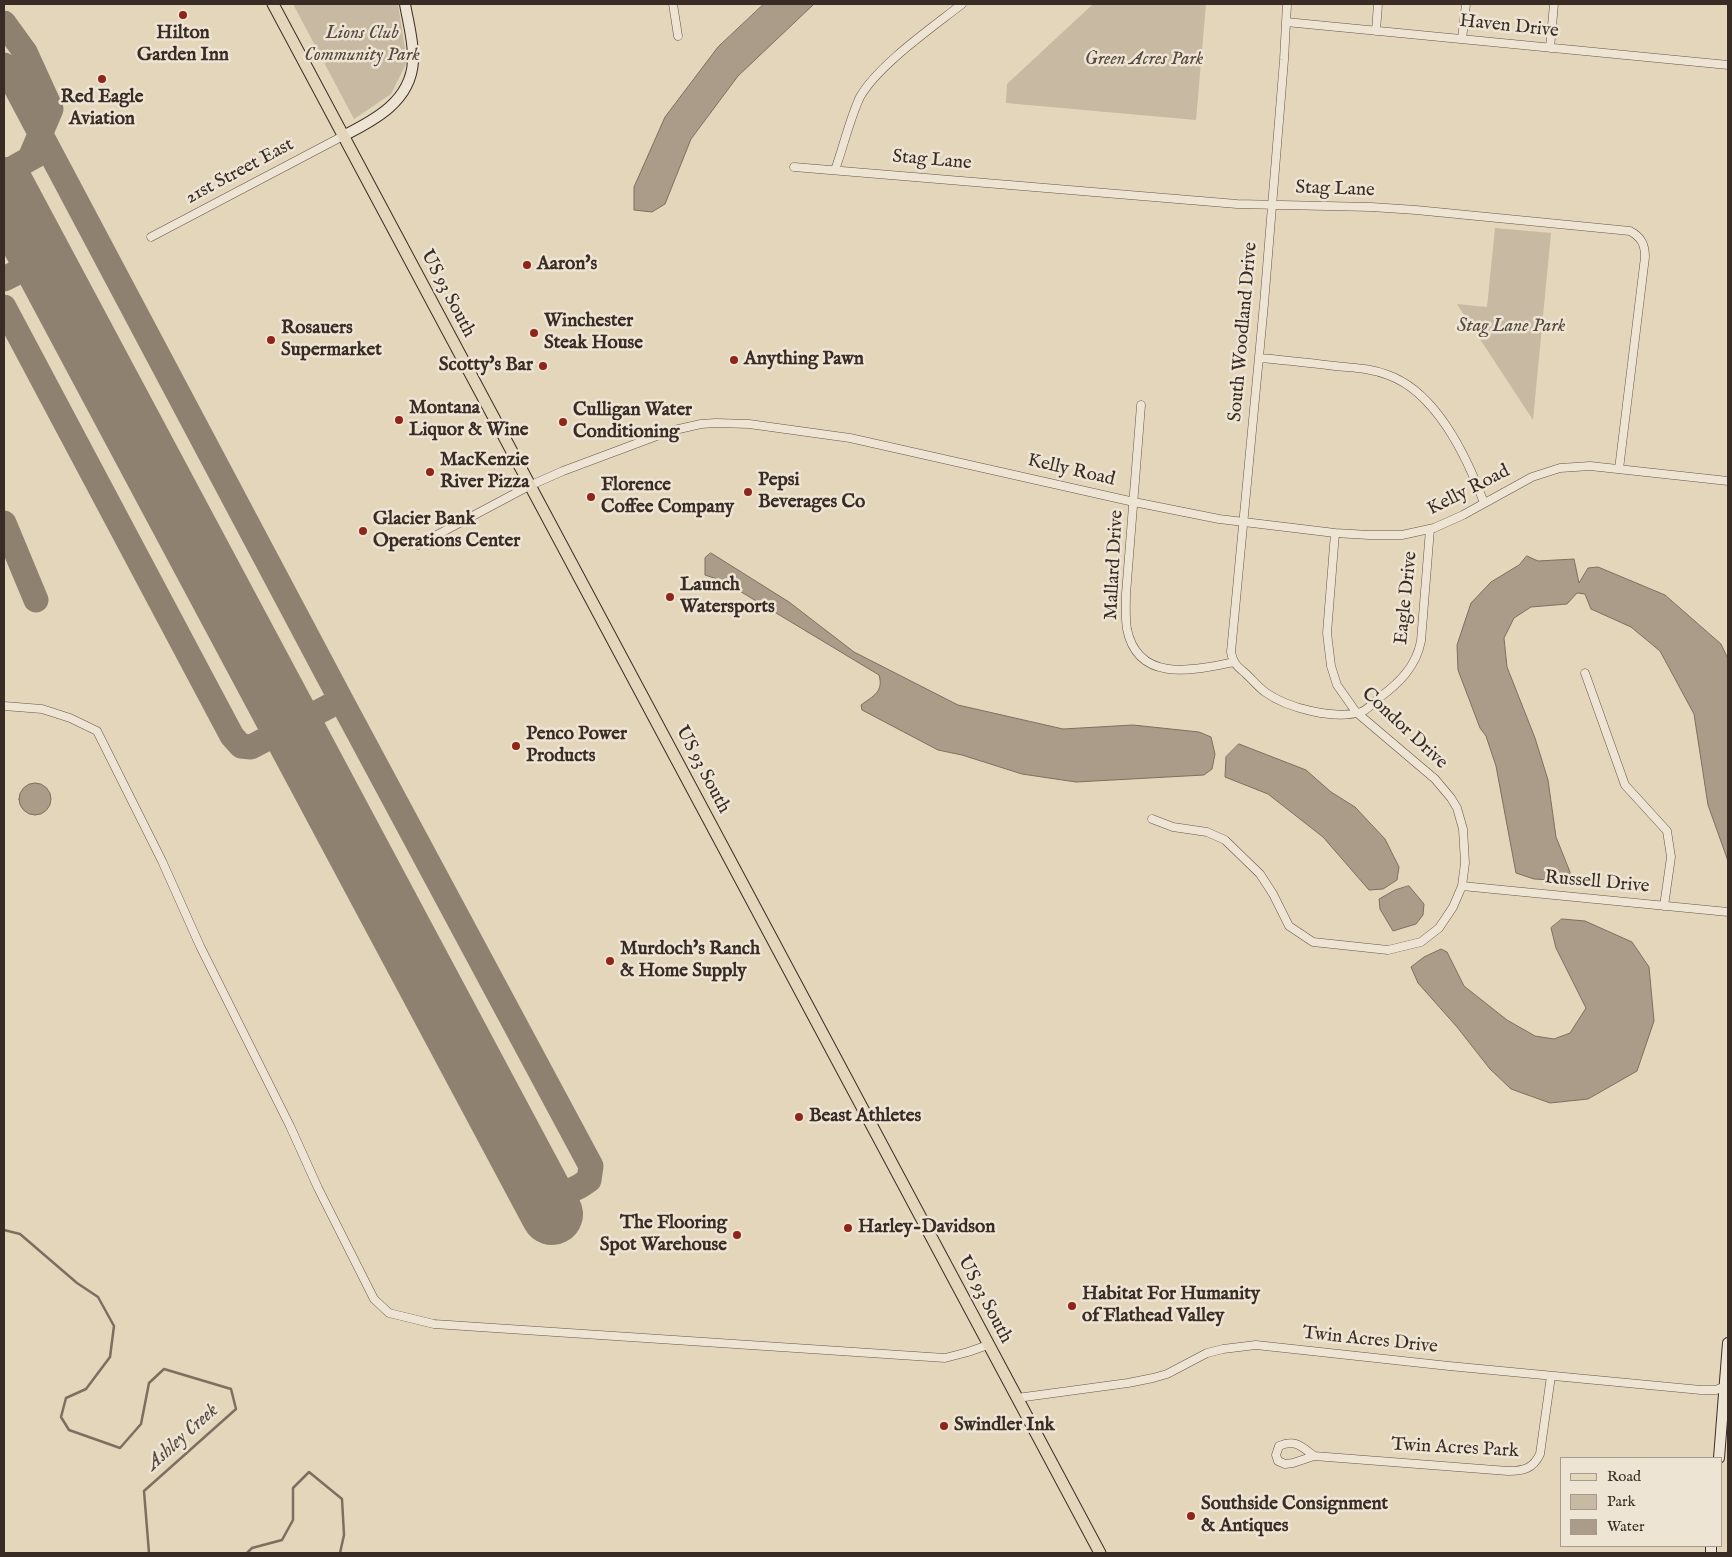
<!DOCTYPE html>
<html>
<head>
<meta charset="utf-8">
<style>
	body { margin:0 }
	#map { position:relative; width:1732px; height:1557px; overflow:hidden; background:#e4d6bb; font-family:"IM FELL English",serif }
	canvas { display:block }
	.frame { position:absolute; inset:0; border:5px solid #392c25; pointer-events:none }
	.legend { position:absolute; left:1560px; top:1457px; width:162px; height:90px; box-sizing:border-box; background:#ede4d3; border:1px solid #a59a8d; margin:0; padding:6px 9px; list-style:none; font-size:15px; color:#392c25 }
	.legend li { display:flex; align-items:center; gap:10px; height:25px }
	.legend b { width:25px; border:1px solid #a59a8d }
</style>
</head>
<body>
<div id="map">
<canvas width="1732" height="1557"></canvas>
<div class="frame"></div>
<ul class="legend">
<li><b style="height:6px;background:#e4d6bb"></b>Road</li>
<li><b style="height:14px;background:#c7b9a2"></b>Park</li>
<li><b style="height:14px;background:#aa9c88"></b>Water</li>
</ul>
</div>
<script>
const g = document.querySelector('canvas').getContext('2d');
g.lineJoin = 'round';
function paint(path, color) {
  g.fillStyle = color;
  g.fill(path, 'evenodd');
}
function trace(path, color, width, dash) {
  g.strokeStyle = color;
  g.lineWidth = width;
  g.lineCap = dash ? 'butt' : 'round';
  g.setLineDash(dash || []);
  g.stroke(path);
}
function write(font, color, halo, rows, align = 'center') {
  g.font = font + ' "IM FELL English",serif';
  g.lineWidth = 5;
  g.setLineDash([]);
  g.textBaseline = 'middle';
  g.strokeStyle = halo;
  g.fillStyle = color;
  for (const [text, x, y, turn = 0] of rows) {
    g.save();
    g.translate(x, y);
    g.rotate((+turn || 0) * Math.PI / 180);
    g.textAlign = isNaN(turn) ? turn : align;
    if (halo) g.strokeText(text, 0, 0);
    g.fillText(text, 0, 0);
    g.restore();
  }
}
const green = new Path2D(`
	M293,4h105l9,58 -16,32 -37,25z
	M1093,4h113l-10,116 -190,-17 1,-19z
	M1495,228l56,5 -18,187 -76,-116 30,3z`);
const water = new Path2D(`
	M764,4h50l-76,72 -47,63 -26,65 -13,8 -18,-2v-23l31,-70 53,-70z
	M711,553l78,49 65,50 104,53 105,24 70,-4 66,7 12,5 4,17 -3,15 -8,6 -128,7 -54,-8 -60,-19 -24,-5 -76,-40 -1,-5c12,-9 23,-13 18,-30l-156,-94 -18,-6v-17z
	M1527,556l11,5 36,-2 5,24 9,-15 10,-1 67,28 56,49 7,15v202l-20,-56 -14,-91 -34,-63 -29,-24 -40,-18 -6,-15 -8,-1 -10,11 -36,3 -17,11 -10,20 3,29 28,71 13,42 8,57 14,35 -1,9 -35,-2 -18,-6 -20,-107 -10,-30 -6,-8 -22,-58 -1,-25 14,-42 20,-21 28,-17z
	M1239,744l67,26 25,22 24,15 30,32 14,28 -2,13 -14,9 -14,1 -46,-53 -55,-43 -43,-17 1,-20z
	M19 799a16 16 0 1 1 32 0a16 16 0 1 1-32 0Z
	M1409,886l15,18 -1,11 -7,9 -23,7 -13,-22 -1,-10 16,-9z
	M1562,919l23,2 47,21 17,25 5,54 -17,50 -49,28 -38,4 -39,-14 -21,-20 -33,-42 -39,-44 -7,-16 13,-10 17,-8 6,3 17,34 43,34 28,16 19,3 16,-6 16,-25 -30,-60 -5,-20z`);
const stream = new Path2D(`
	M4,1230l16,4 57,49 21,14 16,29 -4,31 -24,32 -20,9 -5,19 8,13 51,18 21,-24 8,-41 15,-14 67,20 5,20 -92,82 5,62
	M247,1553l5,-5 30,-8 11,-20v-32l16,-16 33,27 2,36 -4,18`);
const taxiway = new Path2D(`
	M4,23l21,29 26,57 -21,49
	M4,65l337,635 250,466 -2,14 -9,6 -34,17
	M4,173l40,-22
	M4,279l38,-19
	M4,307l228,429 9,10 10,1 90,-47
	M4,523l32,77`);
const runway = new Path2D(`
	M4,188l548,1026`);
const street = new Path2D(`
	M673,4l5,32
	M1287,4l-3,56 -20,244 -33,348c2,11 6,14 14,21 7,6 12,13 20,19 22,16 69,28 96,20 7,-2 12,-10 18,-14 20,-15 37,-31 42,-57l9,-112
	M1286,22l442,43
	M1376,31l2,-27
	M1462,39l4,-35
	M1550,48l4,-44
	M794,167l443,37 134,3 45,3 214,21c11,6 15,13 15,26l-26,212
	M835,170c8,-22 15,-52 25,-73 18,-32 73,-70 102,-93
	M151,237l192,-101
	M1259,358c25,2 51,5 76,8 18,2 36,2 53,9 48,17 79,82 96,128
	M1141,405l-15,189c0,11 -1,23 1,35 11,55 67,41 107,33
	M418,545l111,-59 34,-15 107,-40 31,-7 15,-1 33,1 101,14 284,64 85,17 116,14 34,2h33l32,-7 29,-13 69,-38 28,-9 30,-2 138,15
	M1585,673l40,112 42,46 4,26 -7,49
	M4,706l38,3 28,9 27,13 65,130 38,85 90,180 28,62 56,111 15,14 45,11 511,34 23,-6 20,-7
	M1152,819l21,8 34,5 18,8 35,34 13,20 16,32 24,16 75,8 33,-8 18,-14 14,-21 9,-21 3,-23 -2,-34 -6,-21 -6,-10 -16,-19 -79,-67 -19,-27 -6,-19 -4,-33 8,-100
	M1462,886l266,26
	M1017,1398l111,-15 25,-5 14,-4 40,-21 16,-4 33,-4 193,21 252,24h15l12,-5
	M1314,1456l-21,7 -8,1 -7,-3 -2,-6 3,-9c16,-7 22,0 35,10l194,15c15,0 25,-2 32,-17l11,-78`);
const secondary = new Path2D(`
	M343,136c32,-16 68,-35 70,-75 1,-19 -5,-39 -8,-57
	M1719,1458l9,-115
	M1711,1553v-7`);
const primary = new Path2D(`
	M273,4l827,1549`);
const markers = [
	[183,15,5,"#8f2418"],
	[102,79,5,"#8f2418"],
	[527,265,5,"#8f2418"],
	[534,333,5,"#8f2418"],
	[271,340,5,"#8f2418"],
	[734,360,5,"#8f2418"],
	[543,366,5,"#8f2418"],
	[399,420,5,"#8f2418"],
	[563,422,5,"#8f2418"],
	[430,472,5,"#8f2418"],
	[748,492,5,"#8f2418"],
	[591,497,5,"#8f2418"],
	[363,531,5,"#8f2418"],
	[670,597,5,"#8f2418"],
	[516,746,5,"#8f2418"],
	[610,961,5,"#8f2418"],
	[799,1117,5,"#8f2418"],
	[848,1228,5,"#8f2418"],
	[737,1235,5,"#8f2418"],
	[1072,1306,5,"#8f2418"],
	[944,1426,5,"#8f2418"],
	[1191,1516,5,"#8f2418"]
];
const streetNames = [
	["Haven Drive",1509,27,6],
	["Stag Lane",932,161,5],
	["21st Street East",240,172,-28],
	["Stag Lane",1335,190,2],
	["US 93 South",447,294,62],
	["South Woodland Drive",1244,332,-85],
	["Kelly Road",1071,471,13],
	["Kelly Road",1469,491,-27],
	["Mallard Drive",1115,565,-87],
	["Eagle Drive",1407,598,-84],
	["Condor Drive",1404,729,43],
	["US 93 South",702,770,62],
	["Russell Drive",1597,883,5],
	["US 93 South",984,1300,62],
	["Twin Acres Drive",1370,1341,6],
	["Twin Acres Park",1455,1449,3]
];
const poiNames = [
	["Hilton",183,34,"center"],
	["Garden Inn",183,56,"center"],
	["Red Eagle",102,98,"center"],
	["Aviation",102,120,"center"],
	["Aaron's",537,265],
	["Winchester",544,322],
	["Steak House",544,344],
	["Rosauers",281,329],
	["Supermarket",281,351],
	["Anything Pawn",744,360],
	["Scotty's Bar",533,366,"right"],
	["Montana",409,409],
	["Liquor & Wine",409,431],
	["Culligan Water",573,411],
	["Conditioning",573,433],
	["MacKenzie",440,461],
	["River Pizza",440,483],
	["Pepsi",758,481],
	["Beverages Co",758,503],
	["Florence",601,486],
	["Coffee Company",601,508],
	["Glacier Bank",373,520],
	["Operations Center",373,542],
	["Launch",680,586],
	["Watersports",680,608],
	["Penco Power",526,735],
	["Products",526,757],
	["Murdoch's Ranch",620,950],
	["& Home Supply",620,972],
	["Beast Athletes",809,1117],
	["The Flooring",727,1224,"right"],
	["Spot Warehouse",727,1246,"right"],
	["Harley-Davidson",858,1228],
	["Habitat For Humanity",1082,1295],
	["of Flathead Valley",1082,1317],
	["Swindler Ink",954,1426],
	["Southside Consignment",1201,1505],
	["& Antiques",1201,1527]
];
const parkNames = [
	["Lions Club",362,34],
	["Community Park",362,56],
	["Green Acres Park",1144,60],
	["Stag Lane Park",1511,327]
];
const waterNames = [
	["Ashley Creek",183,1438,-42]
];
paint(green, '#c7b9a2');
paint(water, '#aa9c88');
trace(water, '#7d6f60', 1);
trace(stream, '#7d6f60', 2.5);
trace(taxiway, '#8e8170', 25);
trace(runway, '#8e8170', 62);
trace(street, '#64564a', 9);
trace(secondary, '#392c25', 12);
trace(primary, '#392c25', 13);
trace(street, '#ede4d3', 8);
trace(secondary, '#ede4d3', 10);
trace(primary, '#e4d6bb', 11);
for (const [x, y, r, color] of markers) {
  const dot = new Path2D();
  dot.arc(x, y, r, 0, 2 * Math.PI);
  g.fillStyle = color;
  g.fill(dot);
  trace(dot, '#ede4d3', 2);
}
write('19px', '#392c25', '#ede4d3', streetNames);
write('bold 19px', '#392c25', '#ede4d3', poiNames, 'left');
write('italic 19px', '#55483e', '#ede4d3', parkNames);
write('italic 20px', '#55483e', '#ede4d3', waterNames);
</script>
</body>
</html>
